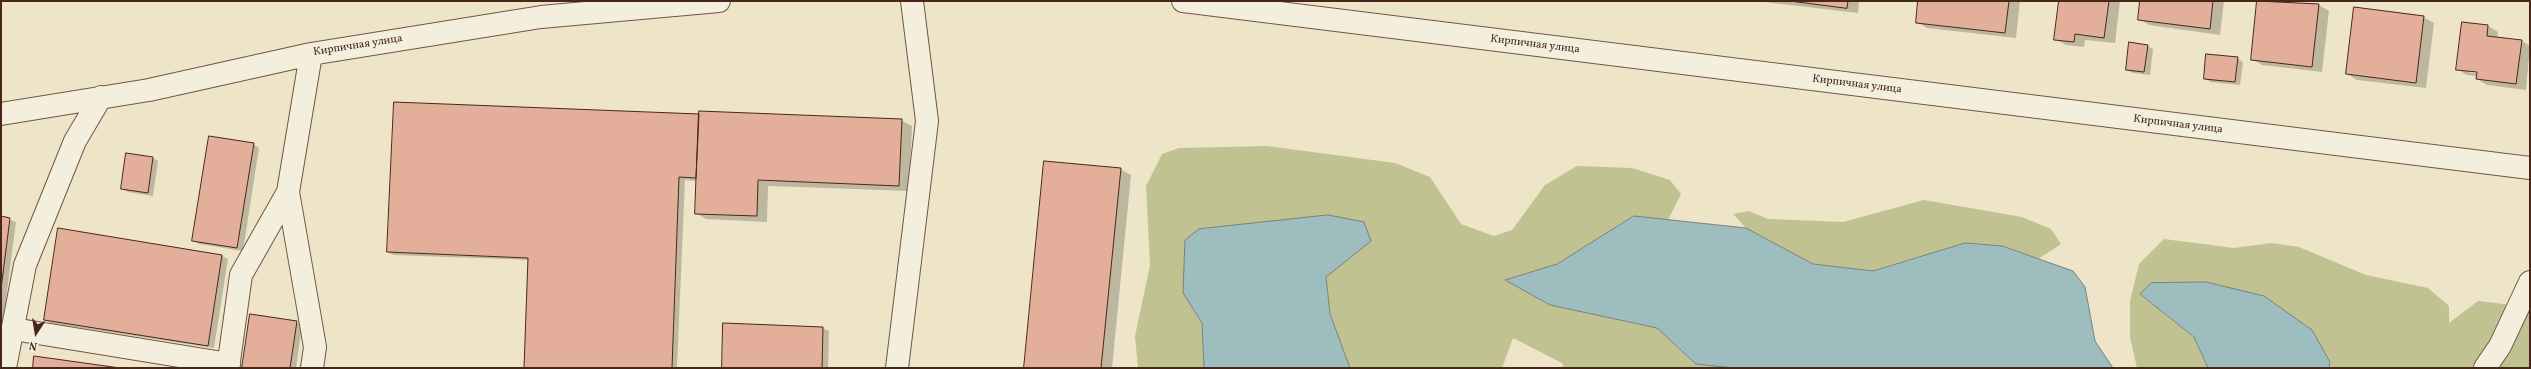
<!DOCTYPE html>
<html>
<head>
<meta charset="utf-8">
<style>
	body { margin:0 }
	#map { position:relative; width:2531px; height:369px; overflow:hidden; background:#eee5c9; font-family:Vollkorn,serif }
	canvas { display:block }
	.frame { position:absolute; inset:0; border:2px solid #47271a; pointer-events:none }
	.north { position:absolute; left:16px; top:313px; width:40px; height:40px; -webkit-text-stroke:3px #f4eedc; paint-order:stroke; rotate:192deg; font-size:11px; font-weight:700; line-height:16px; text-align:center; color:#47271a }
	.north::after { content:''; display:block; margin:auto; width:14px; height:18px; background:#47271a; clip-path:polygon(50% 0,100% 100%,50% 72%,0 100%) }
</style>
</head>
<body>
<div id="map">
<canvas width="2531" height="369"></canvas>
<div class="frame"></div>
<div class="north">N</div>
</div>
<script>
const g = document.querySelector('canvas').getContext('2d');
g.lineJoin = 'round';
function paint(path, color) {
  g.fillStyle = color;
  g.fill(path, 'evenodd');
}
function trace(path, color, width, dash) {
  g.strokeStyle = color;
  g.lineWidth = width;
  g.lineCap = dash ? 'butt' : 'round';
  g.setLineDash(dash || []);
  g.stroke(path);
}
function write(font, color, halo, rows, align = 'center') {
  g.font = font + ' Vollkorn,serif';
  g.lineWidth = 4;
  g.setLineDash([]);
  g.textBaseline = 'middle';
  g.strokeStyle = halo;
  g.fillStyle = color;
  for (const [text, x, y, turn = 0] of rows) {
    g.save();
    g.translate(x, y);
    g.rotate((+turn || 0) * Math.PI / 180);
    g.textAlign = isNaN(turn) ? turn : align;
    if (halo) g.strokeText(text, 0, 0);
    g.fillText(text, 0, 0);
    g.restore();
  }
}
const green = new Path2D(`
	M1267,146l128,17 35,14 31,47 33,12 18,-6 33,-45 32,-19 55,2 38,12 11,14 -13,26 -34,-4 -77,48 -52,16 45,25 107,23 39,36 38,4h-170l-2,-5 -49,-25 -11,30h-152l-20,-54 -4,-37 -143,16 19,30 2,45h-66l-3,-32 15,-71 -4,-79 16,-32 17,-6z
	M1924,200l98,17 29,12 10,15 -23,15 -36,-13 -37,-3 -92,28 -60,-7 -67,-36 -13,-14 16,-3 19,8 75,3z
	M2164,239l70,9 37,-5 28,4 67,28 62,13 21,18v17l29,-22 52,6v61h-201l1,-6 -179,-79 -11,11 54,43 14,31h-71l-7,-31v-36l9,-37z`);
const water = new Path2D(`
	M1328,215l36,7 7,19 -45,36 4,37 20,54h-146l-2,-45 -19,-30 2,-53 14,-11z
	M1634,216l112,12 67,36 60,7 92,-28 37,3 71,25 12,16 10,54 18,27h-379l-38,-4 -39,-36 -107,-23 -45,-25 52,-16z
	M2206,282l58,14 48,34 18,32 -1,6h-121l-14,-31 -54,-43 11,-11z`);
const shadow = new Path2D(`
	M1756,1h103l-1,12z
	M1919,1h101l-4,37 -89,-10 -10,-6z
	M2060,1h60l-5,42 -30,-3 -1,7 -18,-2 -11,-6z
	M2141,1h83l-4,34 -71,-10 -10,-6z
	M2258,1l61,4 10,6 -7,61 -60,-7 -10,-6z
	M2423,17l11,6 -8,65 -69,-8 -10,-6z
	M2488,26l10,6 -1,6 25,3 8,5 -4,44 -39,-5 -10,-6v-3l-10,-1 -10,-6zM2467,70l15,2v2l-15,-2z
	M2147,46l6,3 -3,26 -17,-2 -6,-3z
	M2237,58l6,4 -3,23 -30,-3 -5,-4z
	M700,115l201,5 11,6 -3,65 -141,-5 -1,36 -61,-3 -10,-6 1,-32 -12,-1 -8,188h-152l4,-108 -135,-5 -6,-3z
	M253,144l6,4 -16,103 -44,-7 -6,-4z
	M153,158l5,3 -5,35 -25,-4 -6,-3z
	M1120,169l11,6 -19,193h-87z
	M1,217l15,5 -15,115z
	M59,230l163,26 6,3 -14,89 -164,-25 -5,-4z
	M296,322l6,4 -6,42h-53z
	M724,324l99,4 6,3 -1,37h-105z`);
const building = new Path2D(`
	M1790,1h58l-1,7z
	M1918,1h91l-4,32 -89,-10z
	M2059,1h50l-5,37 -29,-4 -1,8 -20,-2z
	M2140,1h73l-3,28 -72,-9z
	M2257,1l62,3 -7,63 -61,-7z
	M2354,7l70,9 -8,67 -70,-9z
	M2462,22l26,3 -1,11 35,4 -6,44 -40,-5 1,-7 -21,-2z
	M2129,42l19,3 -4,27 -18,-2z
	M2206,54l32,3 -3,25 -31,-3z
	M394,102l305,12 -3,64 -17,-1 -7,191h-148l4,-110 -141,-6z
	M699,111l203,8 -3,67 -141,-6 -1,36 -62,-2z
	M209,136l45,7 -17,105 -45,-7z
	M126,153l27,4 -5,36 -27,-4z
	M1044,161l77,7 -20,200h-77z
	M1,216l9,2 -9,71z
	M58,228l164,27 -14,91 -164,-26z
	M250,314l47,7 -7,47h-48z
	M723,323l100,4 -1,41h-100z
	M34,356l86,12h-87z`);
const minor = new Path2D(`
	M1183,1l1347,167
	M1,114l148,-24 162,-36 230,-37 178,-16
	M288,192l27,155 -3,21
	M13,329l216,35
	M5,368l20,-103 50,-124 26,-44
	M228,368l13,-93 47,-83 23,-138
	M897,368l30,-247 -15,-120
	M2485,368l15,-22 30,-64`);
const streetNames = [
	["Кирпичная улица",1535,45,7],
	["Кирпичная улица",358,46,-9],
	["Кирпичная улица",1857,85,7],
	["Кирпичная улица",2178,125,7]
];
paint(green, '#c0c291');
paint(water, '#9dbdbf');
trace(water, '#7b817d', 1);
paint(shadow, '#0003');
paint(building, '#e3af9a');
trace(building, '#47271a', 1);
trace(minor, '#715646', 24);
trace(minor, '#f4eedc', 22);
write('11px', '#47271a', '#f4eedc', streetNames);
</script>
</body>
</html>
